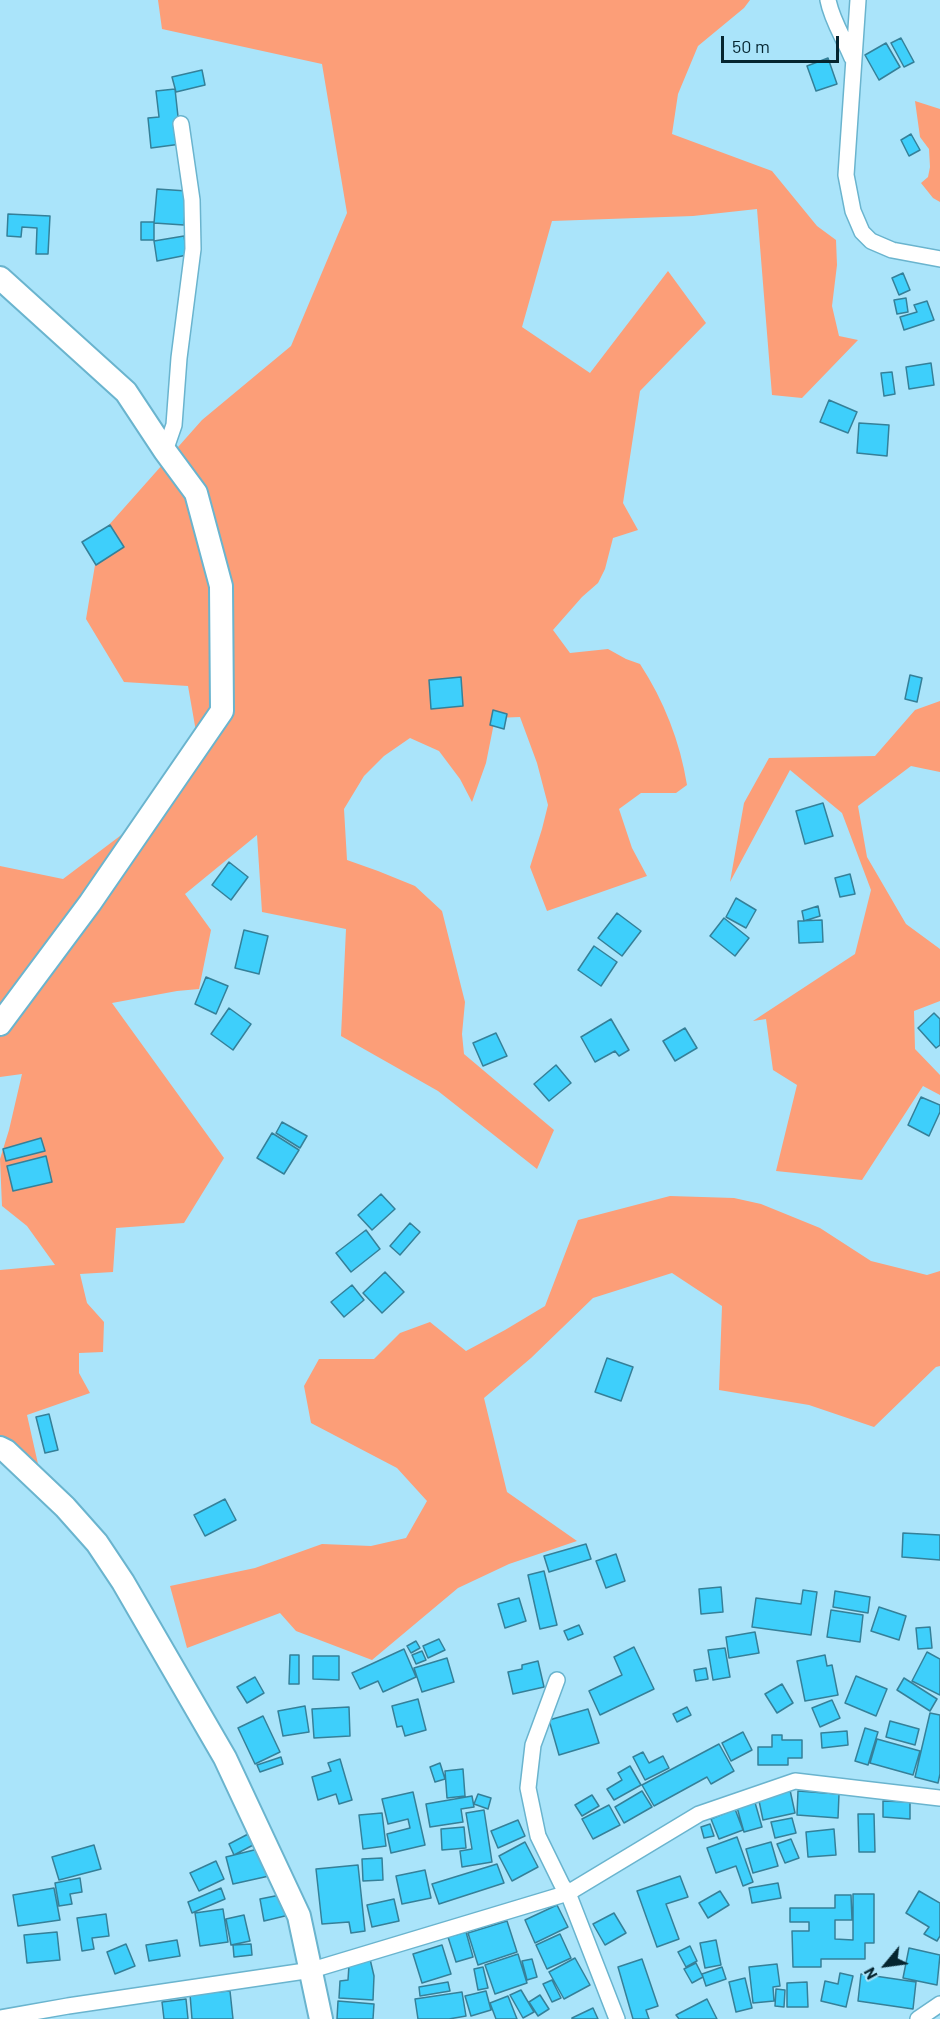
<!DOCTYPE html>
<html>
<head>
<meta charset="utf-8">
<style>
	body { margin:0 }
	#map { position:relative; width:940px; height:2019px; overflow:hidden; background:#aae4fa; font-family:Barlow,sans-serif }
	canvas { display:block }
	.north { position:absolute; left:856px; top:1935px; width:60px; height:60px; -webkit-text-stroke:4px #aae4fa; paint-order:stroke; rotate:241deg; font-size:16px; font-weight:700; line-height:24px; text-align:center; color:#052530 }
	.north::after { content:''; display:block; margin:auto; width:21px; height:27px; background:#052530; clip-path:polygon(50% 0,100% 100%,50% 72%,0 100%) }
	.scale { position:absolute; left:721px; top:36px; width:118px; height:27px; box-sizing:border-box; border:3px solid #052530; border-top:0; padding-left:8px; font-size:18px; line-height:21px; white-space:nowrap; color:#052530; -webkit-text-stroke:4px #aae4fa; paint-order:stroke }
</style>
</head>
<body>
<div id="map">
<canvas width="940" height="2019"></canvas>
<div class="north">N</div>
<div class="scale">50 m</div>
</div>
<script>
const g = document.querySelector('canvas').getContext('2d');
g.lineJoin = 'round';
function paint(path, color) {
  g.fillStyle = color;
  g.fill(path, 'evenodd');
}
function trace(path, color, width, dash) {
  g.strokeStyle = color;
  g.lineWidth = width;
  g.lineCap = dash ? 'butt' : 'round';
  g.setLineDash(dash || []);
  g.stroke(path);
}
const green = new Path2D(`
	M158,0h592l-6,8 -46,38 -20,48 -6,40 100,37 45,55 19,14 1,25 -5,41 7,30 19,4 -56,58 -30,-3 -15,-186 -64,7 -141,5 -30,106 68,46 78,-102 38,52 -66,68 -17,112 15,27 -25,8 -8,31 -7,14 -16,14 -29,33 17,23 38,-4 18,10 14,5c24,37 40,77 47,121l-11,8h-35l-22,16 13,39 15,28 -100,35 -17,-44 12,-38 6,-24 -11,-42 -17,-46 -25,1 -9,45 -14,39 -12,-23 -21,-28 -29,-13 -26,18 -20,20 -20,33 3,51 31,11 37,15 27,25 23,91 -3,32 2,20 90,76 -17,39 -99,-78 -97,-55 5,-107 -84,-17 -5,-77 -72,59 26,36 -12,59 -22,2 -65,12 112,155 -40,65 -68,5 -3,44 -33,2 7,29 17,19 -1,30 -24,1v20l11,20 -63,22 11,49 -38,-11v-183l55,-5 -28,-39 -25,-20 -2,-47 9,-29 13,-56 -22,3v-211l63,13 94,-71 41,-65 -10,-57 -64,-4 -38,-63 14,-84 102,-115 89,-74 56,-133 -25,-149 -160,-35z
	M915,101l25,8v93l-7,-4 -12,-15 7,-6 2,-10 -1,-18 -9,-12z
	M940,701v71l-29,-6 -53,40 9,51 39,67 34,25v52l-26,10 1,38 25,26v20l-17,-9 -61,94 -86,-9 21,-86 -24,-15 -7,-51 -13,2 102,-67 16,-64 -29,-77 -52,-43 -60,112 14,-79 25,-45 106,-2 40,-46z
	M670,1196l64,2 27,6 59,24 51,33 56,14 13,-4v95l-4,1 -62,60 -65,-22 -90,-15 3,-84 -50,-33 -79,25 -62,60 -47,40 23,94 70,49 -68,23 -51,24 -86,72 -76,-29 -16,-18 -93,35 -17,-62 85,-18 67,-24 49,2 35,-8 21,-37 -30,-33 -86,-45 -7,-37 15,-27h55l26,-26 30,-11 36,29 39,-21 40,-24 33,-86z`);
const building = new Path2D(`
	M901,38l13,24 -10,5 -13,-24z
	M886,43l14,24 -21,13 -14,-25z
	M828,58l9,26 -21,7 -9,-25z
	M202,70l3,15 -29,7 -4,-15z
	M175,89l6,55 -30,4 -3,-30 11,-1 -3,-26z
	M911,134l9,16 -11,6 -8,-16z
	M157,189l30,2 -3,34 -30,-2z
	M8,214l42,2 -2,38h-12l1,-26 -15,-1 -1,10 -14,-1z
	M141,222h13v18h-13z
	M184,236l3,19 -30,6 -3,-20z
	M903,273l7,17 -11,5 -7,-17z
	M906,298l2,14 -11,2 -3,-14z
	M927,301l7,19 -30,10 -4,-13 17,-5 -3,-7z
	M931,363l3,22 -25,4 -3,-22z
	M892,372l3,22 -11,2 -3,-23z
	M829,400l28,12 -9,21 -28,-11z
	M859,423l30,2 -2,31 -30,-3z
	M110,525l14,22 -28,18 -14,-23z
	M910,675l12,3 -5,24 -12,-3z
	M461,677l2,29 -32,3 -2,-29z
	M493,710l14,4 -3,15 -14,-4z
	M823,803l10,33 -28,8 -9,-33z
	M229,862l19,15 -17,23 -19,-15z
	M850,874l5,20 -15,3 -5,-19z
	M736,898l20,12 -10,18 -20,-11z
	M818,906l2,10 -16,5 -2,-10z
	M617,913l24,18 -19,25 -24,-18z
	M724,918l25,20 -14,18 -25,-20z
	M822,920l1,22 -24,1 -1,-22z
	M244,930l24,6 -9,38 -24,-6z
	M594,946l23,16 -16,24 -23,-16z
	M206,977l22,9 -12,28 -21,-10z
	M229,1008l22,16 -18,26 -22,-16z
	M934,1013l6,6v26l-4,3 -18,-20z
	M611,1019l18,31 -10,6 -4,-5 -20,11 -14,-25z
	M685,1028l12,20 -22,13 -12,-20z
	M496,1033l11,23 -24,10 -10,-23z
	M556,1065l15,18 -22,18 -15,-17z
	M921,1097l19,8v7l-11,24 -21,-11z
	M282,1122l25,14 -7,12 -24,-15z
	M272,1133l27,17 -15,24 -27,-16z
	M41,1138l4,13 -39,10 -3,-12z
	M46,1156l6,26 -39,9 -6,-25z
	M381,1194l14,15 -23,21 -14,-15z
	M410,1223l10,9 -20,23 -10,-9z
	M366,1230l14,19 -29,23 -15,-19z
	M385,1272l19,20 -22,21 -19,-20z
	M352,1285l12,15 -20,17 -13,-15z
	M607,1358l26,9 -12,34 -26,-9z
	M49,1414l9,36 -13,3 -9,-36z
	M225,1499l11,21 -31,16 -11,-21z
	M903,1533l37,2v25l-38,-3z
	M586,1544l5,15 -42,13 -5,-16z
	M616,1554l9,27 -19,7 -10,-27z
	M544,1571l13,54 -17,4 -12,-54z
	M721,1587l2,25 -22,2 -2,-25z
	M803,1590l14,2 -6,43 -59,-8 4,-29 45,6z
	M835,1591l35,6 -2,16 -35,-6z
	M519,1598l7,23 -21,7 -7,-24z
	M879,1607l27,9 -7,24 -28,-9z
	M831,1610l32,5 -3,27 -33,-5z
	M579,1625l4,9 -15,6 -4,-9z
	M930,1627l2,21 -14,1 -2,-21z
	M755,1632l4,21 -30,5 -3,-21z
	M439,1639l6,11 -17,8 -5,-12z
	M416,1641l4,7 -9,5 -4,-7z
	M634,1647l20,42 -54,26 -11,-24 33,-16 -8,-18z
	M725,1648l5,29 -17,3 -5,-30z
	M404,1649l12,28 -33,15 -5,-11 -18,8 -8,-16z
	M422,1651l4,9 -10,4 -4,-9z
	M927,1652l13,7v36l-28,-14z
	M290,1655h9v29h-10z
	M825,1655l2,11 5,-1 6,30 -33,6 -8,-40z
	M313,1656h26v24l-26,-1z
	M447,1658l7,24 -32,10 -8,-24z
	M538,1661l6,26 -31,7 -5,-22 14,-3v-4z
	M706,1668l2,11 -12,2 -2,-11z
	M856,1676l31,13 -11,27 -31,-13z
	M255,1677l9,16 -17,10 -10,-16z
	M904,1678l33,21 -7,12 -33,-21z
	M782,1684l11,19 -16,10 -12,-19z
	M418,1699l8,31 -21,6 -3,-10 -5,1 -5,-21z
	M832,1700l8,18 -20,9 -8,-19z
	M305,1706l4,26 -26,4 -5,-25z
	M349,1707l1,29 -36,2 -2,-29z
	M687,1707l4,8 -14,7 -4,-8z
	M588,1709l11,34 -40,12 -10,-35z
	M930,1713l10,2v59l-2,9 -23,-6z
	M263,1716l17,36 -25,12 -17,-36z
	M890,1721l29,8 -4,16 -29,-8z
	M865,1728l13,4 -10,33 -13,-4z
	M847,1731l1,14 -26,3 -1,-15z
	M743,1732l9,18 -21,11 -9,-18z
	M772,1735h10v5h20v18h-14v7h-30v-18h14z
	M877,1739l43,12 -7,24 -43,-12z
	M719,1744l15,27 -23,13 -4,-7 -53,29 -12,-21z
	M643,1752l6,11 14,-7 6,12 -24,12 -12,-23z
	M281,1757l2,7 -23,8 -3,-7z
	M340,1759l12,41 -13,4 -3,-10 -18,6 -6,-23 19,-6 -3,-8z
	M440,1763l5,16 -10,3 -5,-15z
	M630,1766l11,19 -27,15 -7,-11 15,-9 -4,-7z
	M463,1769l2,27 -18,2 -2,-27z
	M790,1790l5,23 -32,7 -5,-24z
	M642,1791l10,16 -28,16 -9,-16z
	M798,1791l41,3 -1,24 -41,-3z
	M413,1792l12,53 -34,8 -4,-19 23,-6 -2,-9 -20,5 -6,-25z
	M478,1794l13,4 -3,11 -14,-5z
	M592,1795l7,11 -17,10 -7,-11z
	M472,1796l2,11 -13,2 2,13 -33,5 -4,-23z
	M754,1799l8,28 -18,5 -8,-28z
	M883,1801l27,1v17l-27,-2z
	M609,1805l11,20 -27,14 -11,-20z
	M735,1809l8,21 -24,9 -8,-20z
	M484,1810l8,52 -30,5 -2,-16 12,-2 -6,-36z
	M382,1813l4,33 -23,3 -4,-34z
	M858,1814h16l1,38h-16z
	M792,1818l4,15 -21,5 -4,-16z
	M518,1820l7,16 -27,12 -7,-17z
	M710,1824l4,12 -10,2 -3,-11z
	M464,1827l2,21 -24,2 -1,-21z
	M834,1829l2,26 -28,2 -2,-25z
	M252,1832l5,11 -23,12 -5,-11z
	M737,1837l16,45 -10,4 -7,-20 -20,7 -9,-25z
	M791,1839l8,19 -14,5 -8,-19z
	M525,1842l13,25 -26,14 -13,-25z
	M771,1842l7,24 -25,7 -7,-24z
	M94,1845l7,24 -42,11 -7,-23z
	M262,1848l7,28 -36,8 -7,-27z
	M382,1858l1,22 -20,1 -1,-22z
	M216,1861l8,18 -25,12 -9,-18z
	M497,1864l7,19 -65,21 -7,-20z
	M358,1865l7,66 -14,2 -2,-11 -27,2 -6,-55z
	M425,1870l6,28 -29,6 -6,-28z
	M680,1876l8,21 -22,7 13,35 -22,8 -20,-56z
	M80,1878l2,14 -12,2 2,10 -13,2 -4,-23z
	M778,1883l3,15 -29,5 -3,-15z
	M54,1888l6,32 -42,6 -5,-31z
	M221,1888l4,11 -33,14 -4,-11z
	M720,1891l9,14 -21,13 -9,-15z
	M919,1891l21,12v33l-3,5 -13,-7 5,-7 -23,-14z
	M285,1894l4,21 -25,6 -4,-22z
	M853,1894h21v49h-9v16h-44v8h-28l-1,-36h17v-9h-19v-14h45v-13h16l1,25h-17v19l18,1z
	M394,1899l5,22 -27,6 -5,-22z
	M557,1905l11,22 -33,16 -10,-23z
	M223,1909l5,33 -28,4 -5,-33z
	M614,1913l12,20 -21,12 -12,-21z
	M106,1914l3,22 -17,2 2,11 -12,2 -5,-33z
	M244,1915l6,26 -19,4 -5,-26z
	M507,1921l10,31 -39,13 -10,-32z
	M57,1932l3,28 -33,3 -3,-28z
	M466,1932l7,25 -17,5 -8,-25z
	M560,1934l11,24 -24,11 -11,-24z
	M177,1940l3,16 -31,5 -3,-16z
	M716,1940l5,25 -16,3 -5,-25z
	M126,1944l9,22 -20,8 -8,-22z
	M251,1944l1,11 -18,2 -1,-12z
	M442,1945l9,29 -29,9 -9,-29z
	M690,1946l7,15 -11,6 -8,-15z
	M909,1948l31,7 -3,30 -34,-7z
	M518,1954l9,29 -32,11 -10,-29z
	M575,1958l15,27 -26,14 -15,-27z
	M370,1959l4,17 -1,24 -34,-2 1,-17 8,-1 1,-15z
	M532,1959l5,18 -10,3 -5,-19z
	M642,1959l16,47 -12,4 3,9h-16l-15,-52z
	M696,1963l7,14 -11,6 -8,-14z
	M777,1964l3,22 -7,1 1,14 -21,2 -4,-36z
	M483,1967l5,21 -10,2 -4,-21z
	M722,1967l4,12 -20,7 -4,-12z
	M840,1973l13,3 -7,31 -25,-6 4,-20 13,3z
	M861,1974l55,8 -3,27 -55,-8z
	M745,1978l7,30 -16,4 -7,-30z
	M552,1980l9,18 -9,4 -9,-18z
	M448,1982l2,9 -30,5 -1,-9z
	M807,1982l1,25h-21v-24z
	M776,1989l9,1 -1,17 -9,-1z
	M521,1990l13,22 -11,6 -13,-23z
	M230,1991l3,28h-41l-2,-25z
	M486,1991l5,19 -20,6 -6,-20z
	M462,1992l4,24 -17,3h-31l-3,-20z
	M540,1995l9,14 -11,7 -9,-14z
	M508,1996l9,23h-21l-6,-16z
	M186,1999l2,20h-24l-2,-17z
	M707,1999l10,20h-38l-3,-4z
	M338,2001l36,3 -1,15h-36z
	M593,2008l5,11h-26v-1z`);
const street = new Path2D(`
	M828,0c4,21 16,38 24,58
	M858,0l-12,175 7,36 9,21 9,9 21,9 48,9
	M165,451l9,-26 5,-67 14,-109 -1,-49 -11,-76
	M557,1680l-24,65 -5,43 10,48 24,49 6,8 49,126
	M0,2018l68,-12 244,-36 256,-77 131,-79 96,-33 145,17
	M918,2019l22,-15`);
const secondary = new Path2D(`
	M0,278l126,114 39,59 31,42 25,93 1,125 -132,192 -90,121
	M0,1448l6,3 59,56 32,36 26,39 102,176 74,158 22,103`);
paint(green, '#fc9e78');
paint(building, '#3ecffb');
trace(building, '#358099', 1.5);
trace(street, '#6ab4ce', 18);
trace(secondary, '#6ab4ce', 26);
trace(street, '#fff', 15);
trace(secondary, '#fff', 22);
</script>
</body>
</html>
